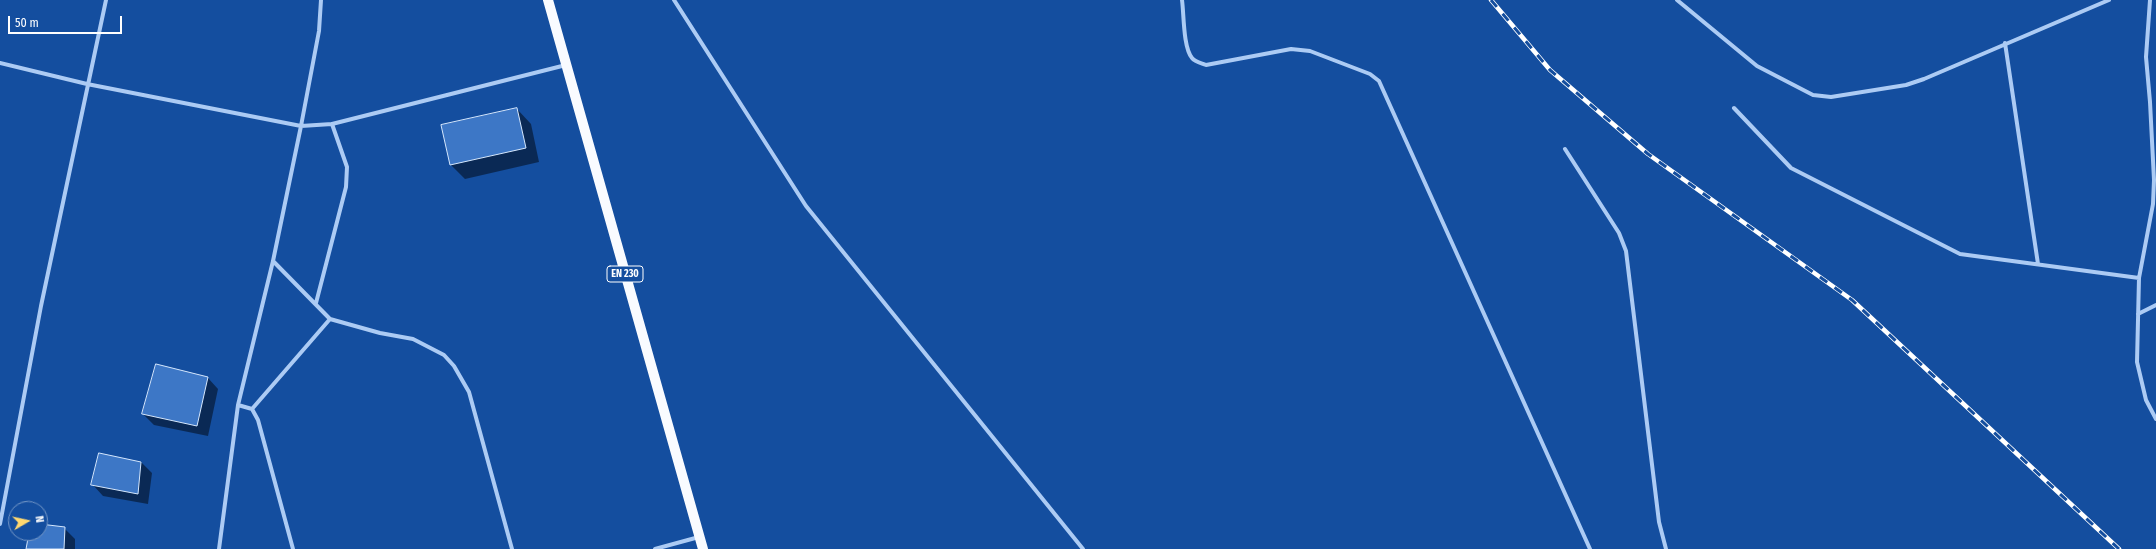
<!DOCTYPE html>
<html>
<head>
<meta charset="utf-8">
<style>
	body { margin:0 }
	#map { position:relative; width:2156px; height:549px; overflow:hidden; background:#144e9f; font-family:"Fira Sans Condensed",sans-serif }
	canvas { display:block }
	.north { position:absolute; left:8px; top:501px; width:40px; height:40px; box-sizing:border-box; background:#144e9f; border:1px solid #7295c5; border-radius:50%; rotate:81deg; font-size:11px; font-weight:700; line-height:16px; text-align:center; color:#fff }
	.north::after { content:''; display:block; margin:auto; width:14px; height:18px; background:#ffd86f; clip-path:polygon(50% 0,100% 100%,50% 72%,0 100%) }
	.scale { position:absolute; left:8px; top:16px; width:114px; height:18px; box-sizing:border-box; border:2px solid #fff; border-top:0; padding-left:5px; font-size:12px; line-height:14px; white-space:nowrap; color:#fff; -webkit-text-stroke:3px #144e9f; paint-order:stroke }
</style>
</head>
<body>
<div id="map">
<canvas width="2156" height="549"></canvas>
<div class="north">N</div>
<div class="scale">50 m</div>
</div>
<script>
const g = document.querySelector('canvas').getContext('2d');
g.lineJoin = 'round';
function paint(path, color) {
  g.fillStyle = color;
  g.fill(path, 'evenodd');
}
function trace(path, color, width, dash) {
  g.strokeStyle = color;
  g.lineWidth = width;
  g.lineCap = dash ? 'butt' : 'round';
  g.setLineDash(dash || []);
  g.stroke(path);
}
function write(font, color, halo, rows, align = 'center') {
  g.font = font + ' "Fira Sans Condensed",sans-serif';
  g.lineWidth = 3.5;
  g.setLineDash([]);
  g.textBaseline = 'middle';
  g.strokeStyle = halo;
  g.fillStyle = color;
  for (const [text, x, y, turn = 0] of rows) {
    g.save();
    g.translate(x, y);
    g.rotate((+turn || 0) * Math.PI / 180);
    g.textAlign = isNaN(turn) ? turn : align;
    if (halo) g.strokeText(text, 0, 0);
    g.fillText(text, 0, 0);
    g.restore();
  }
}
const shadow = new Path2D(`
	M517,109l14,15 8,38 -74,17 -14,-14 -9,-39z
	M208,378l10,11 -10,47 -54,-11 -11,-11z
	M141,462l11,11 -4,31 -45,-8 -10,-11z
	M40,525l24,3 11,11v10h-48l3,-16h10z`);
const building = new Path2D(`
	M517,108l9,40 -76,17 -9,-40z
	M156,364l52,13 -11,49 -55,-12z
	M99,453l42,9 -3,32 -47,-9z
	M40,524l25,3 -1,22h-38l3,-16h11z`);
const minor = new Path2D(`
	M674,0l132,206 277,343
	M1182,0c2,14 1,47 10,58 3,4 9,5 14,7l85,-16 19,2 60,23 9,7 211,468
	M1677,0l80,66 56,29 18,2 75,-12 18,-6 185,-79
	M2150,0l-4,57 4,45 4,78 -1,24 -14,74 -2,84 9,38 10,19
	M2005,43l33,221
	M0,63l87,21 214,42 18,-95 2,-31
	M1734,108l57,60 169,86 179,24
	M1565,149l54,84 7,18 33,271 7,27
	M273,261l57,58 50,14 33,6 31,16 10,11 15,26 43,157
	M316,303l30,-116 1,-20 -15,-43
	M2138,314l18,-9
	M238,405l14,4 6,11 35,129
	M252,409l78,-90
	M0,524l41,-218 65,-306
	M219,549l19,-144 35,-144 28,-135 31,-2 234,-59
	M655,549l44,-12`);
const primary = new Path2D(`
	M548,0l155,549`);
const rail = new Path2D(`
	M1491,0l59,70 98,84 204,146 267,249`);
const shields = [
	[625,274,36]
];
const shieldNames = [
	["EN 230",625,274]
];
paint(shadow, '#0007');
paint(building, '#3d77c6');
trace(building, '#d5e7fd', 1);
trace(minor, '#accbf4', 4);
trace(primary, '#f9fbff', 10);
trace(rail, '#fff', 4.5);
trace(rail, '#144e9f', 3, [9]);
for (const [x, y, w] of shields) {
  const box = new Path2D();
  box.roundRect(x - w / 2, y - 8, w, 16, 3);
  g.fillStyle = '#144e9f';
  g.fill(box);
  trace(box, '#fff', 1);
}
write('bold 10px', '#fff', null, shieldNames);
</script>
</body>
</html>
